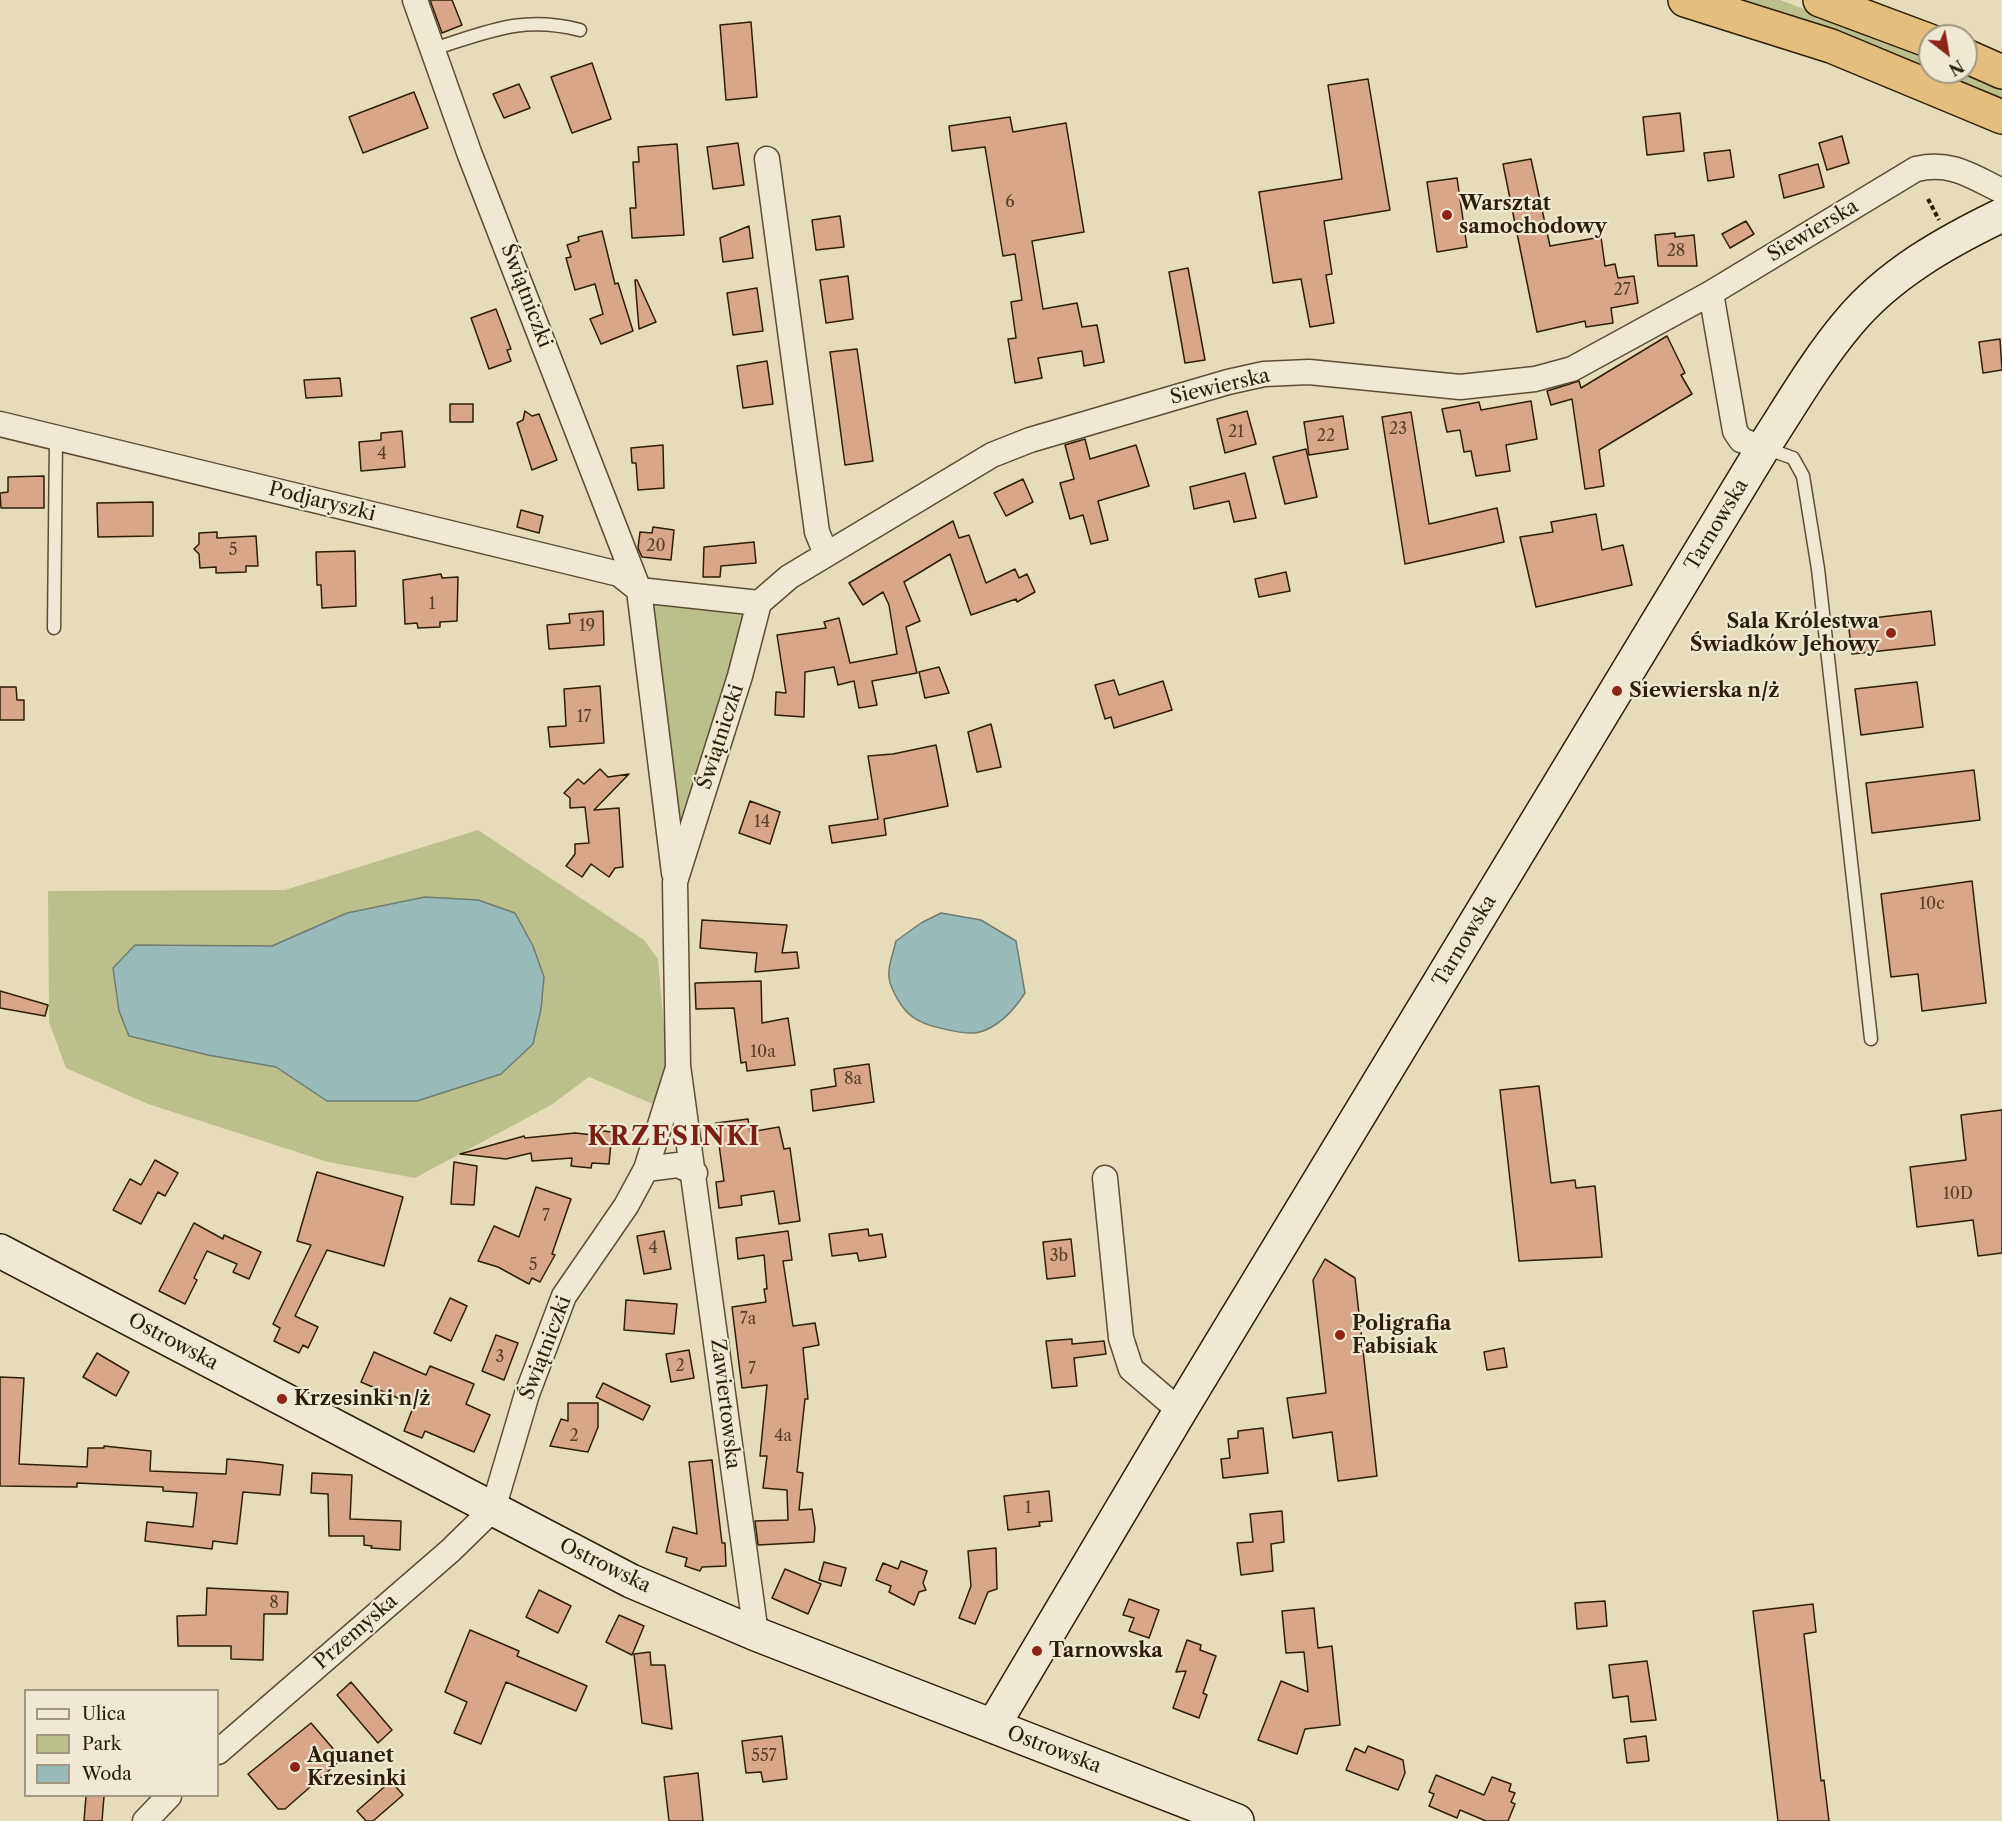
<!DOCTYPE html>
<html>
<head>
<meta charset="utf-8">
<style>
	body { margin:0 }
	#map { position:relative; width:2002px; height:1821px; overflow:hidden; background:#e7dcba; font-family:"Libre Caslon Text",serif }
	canvas { display:block }
	.legend { position:absolute; left:24px; top:1689px; width:195px; height:108px; box-sizing:border-box; background:#efe8d2; border:2px solid #a29781; margin:0; padding:8px 10px; list-style:none; font-size:18px; color:#2e1e07 }
	.legend li { display:flex; align-items:center; gap:12px; height:30px }
	.legend b { width:30px; border:2px solid #a29781 }
	.north { position:absolute; left:1918px; top:24px; width:60px; height:60px; box-sizing:border-box; background:#efe8d2; border:2px solid #a29781; border-radius:50%; rotate:149deg; font-size:16px; font-weight:700; line-height:24px; text-align:center; color:#2e1e07 }
	.north::after { content:''; display:block; margin:auto; width:21px; height:27px; background:#8f2418; clip-path:polygon(50% 0,100% 100%,50% 72%,0 100%) }
</style>
</head>
<body>
<div id="map">
<canvas width="2002" height="1821"></canvas>
<ul class="legend">
<li><b style="height:8px;background:#efe8d2"></b>Ulica</li>
<li><b style="height:16px;background:#bbbf8c"></b>Park</li>
<li><b style="height:16px;background:#98bab8"></b>Woda</li>
</ul>
<div class="north">N</div>
</div>
<script>
const g = document.querySelector('canvas').getContext('2d');
g.lineJoin = 'round';
function paint(path, color) {
  g.fillStyle = color;
  g.fill(path, 'evenodd');
}
function trace(path, color, width, dash) {
  g.strokeStyle = color;
  g.lineWidth = width;
  g.lineCap = dash ? 'butt' : 'round';
  g.setLineDash(dash || []);
  g.stroke(path);
}
function write(font, color, halo, rows, align = 'center') {
  g.font = font + ' "Libre Caslon Text",serif';
  g.lineWidth = 4.5;
  g.setLineDash([]);
  g.textBaseline = 'middle';
  g.strokeStyle = halo;
  g.fillStyle = color;
  for (const [text, x, y, turn = 0] of rows) {
    g.save();
    g.translate(x, y);
    g.rotate((+turn || 0) * Math.PI / 180);
    g.textAlign = isNaN(turn) ? turn : align;
    if (halo) g.strokeText(text, 0, 0);
    g.fillText(text, 0, 0);
    g.restore();
  }
}
const green = new Path2D(`
	M1728,0h52l150,55v16z
	M1932,72h34l36,13v17z
	M649,600l90,6 10,21 -73,216z
	M478,830l166,110 14,19 10,113 -15,32 -64,-27 -38,28 -136,73 -87,-16 -180,-58 -82,-36 -17,-46 -1,-131 237,-1z`);
const water = new Path2D(`
	M425,897l53,3 37,13 18,33 11,31 -3,32 -8,35 -32,30 -84,27h-90l-51,-34 -68,-12 -79,-19 -10,-25 -6,-43 22,-23 137,1 75,-33z
	M941,913l40,7 35,21 9,52c-11,17 -25,33 -45,39 -14,4 -56,-6 -67,-15 -11,-7 -22,-27 -24,-39 -2,-11 5,-27 7,-37l25,-18z`);
const building = new Path2D(`
	M430,0h22l10,25 -20,8z
	M751,22l6,75 -31,3 -6,-75z
	M592,63l19,56 -39,14 -21,-56z
	M1368,79l22,131 -66,11 8,53 -6,1 8,48 -24,4 -9,-48 -28,4 -14,-91 83,-13 -14,-94z
	M519,84l11,24 -26,10 -11,-24z
	M414,92l14,36 -65,25 -14,-36z
	M1680,113l4,38 -37,4 -4,-38z
	M1010,117l3,15 53,-9 18,109 -52,9 11,68 34,-6 5,24 15,-2 7,37 -20,4 -2,-15 -44,7 4,20 -27,5 -7,-44 8,-1 -5,-36 11,-2 -7,-46 -12,2 -18,-109 -33,4 -3,-25z
	M1842,136l7,27 -22,7 -8,-27z
	M738,143l6,42 -31,4 -6,-42z
	M677,144l7,91 -52,3 -2,-30h6l-3,-46h6l-1,-15z
	M1730,150l4,27 -26,4 -4,-28z
	M1531,159l19,87 51,-9 4,29 10,-2 3,14 16,-2 4,27 -27,5 2,15 -27,4 -1,-6 -48,11 -34,-168z
	M1818,164l6,23 -40,11 -5,-23z
	M1457,178l10,69 -30,5 -10,-70z
	M840,216l4,31 -28,3 -4,-30z
	M1746,221l8,13 -24,14 -8,-14z
	M749,226l4,32 -30,4 -3,-24z
	M602,231l13,53 3,-1 15,48 -32,13 -11,-25 13,-5 -8,-30 -20,6 -9,-32 5,-1 -4,-12 12,-4 -1,-4z
	M1675,233v4l19,-2 3,31h-39l-3,-31z
	M1188,268l17,92 -20,3 -16,-91z
	M848,276l5,43 -27,4 -6,-43z
	M635,280h2l19,42 -17,7z
	M757,288l6,43 -30,4 -6,-42z
	M496,309l15,40 -4,1 4,11 -22,8 -18,-51z
	M1667,336l18,37 -4,2 11,19 -93,56 5,36 -19,3 -13,-90 -21,6 -4,-14 32,-10 2,7z
	M2000,339l2,31 -19,3 -4,-31z
	M857,349l16,112 -28,4 -15,-113z
	M767,361l6,43 -30,4 -6,-42z
	M340,378l2,18 -36,2 -2,-18z
	M1531,401l6,38 -31,6 4,26 -34,5 -5,-25 -7,1 -4,-22 -13,2 -5,-23 37,-7 2,8z
	M450,404h23v18h-23z
	M525,411l7,5 7,-2 18,46 -25,10 -15,-47 6,-3z
	M1247,411l9,33 -31,9 -8,-34z
	M1411,412l18,112 68,-16 7,34 -99,22 -23,-147z
	M1343,416l5,33 -39,6 -5,-33z
	M402,431l3,36 -44,4 -2,-29 22,-2v-7z
	M1085,439l5,20 46,-14 13,41 -51,15 10,39 -17,4 -8,-29 -13,4 -10,-36 14,-4 -9,-34z
	M663,445l1,43 -26,2 -2,-27h-4l-1,-15z
	M1306,449l11,48 -32,7 -12,-47z
	M1245,473l11,45 -22,4 -5,-21 -35,8 -4,-22z
	M44,476v32h-43l-1,-15 8,-1v-15z
	M1023,479l10,23 -27,14 -12,-23z
	M153,502v34l-55,1 -1,-34z
	M521,510l22,6 -4,17 -22,-6z
	M1596,514l6,36 21,-5 9,40 -96,22 -16,-70 33,-5 -2,-10z
	M953,521l6,17 10,-3 17,48 29,-14 4,9 8,-4 8,18 -18,10 -1,-3 -45,16 -21,-61 -46,28 16,39 -14,6 11,46 -45,8 5,24 -18,3 -5,-27 -16,4 -4,-18 -29,5 -1,45 -29,-2 1,-23 10,1 -9,-58 49,-7 -2,-6 15,-4 11,45 47,-9 -8,-49 -6,-13 -20,13 -14,-22z
	M653,527l21,3 -3,30 -29,-3 -4,-9 2,-16 12,1z
	M217,532v6l39,-2 2,30h-12v6l-30,1v-6l-16,1 -1,-14 -5,-5 5,-5v-11z
	M754,542l2,21 -35,3 -1,11h-17l1,-30z
	M355,551l1,55 -34,2 -1,-23h-4l-1,-33z
	M1286,572l4,19 -31,6 -4,-18z
	M441,574l1,4 16,-1 -1,44 -17,1v5l-22,1 -1,-5 -12,1 -2,-44z
	M603,611l1,34 -55,4 -2,-24 23,-2 -1,-9z
	M1931,611l4,34 -83,9 -4,-33z
	M939,667l10,26 -24,5 -6,-26z
	M1114,680l5,15 44,-14 9,29 -58,18 -3,-11 -6,2 -10,-34z
	M1917,682l6,45 -62,8 -6,-46z
	M600,686l4,57 -54,4 -2,-20 18,-1 -2,-37z
	M0,687h16l1,13h7v20h-24z
	M991,724l10,43 -24,5 -9,-40z
	M936,745l12,61 -64,13 2,16 -54,8 -3,-17 49,-7 -10,-63 25,-2z
	M600,769l8,8 21,-3 -35,36 25,-2 4,59 -8,1 -6,9 -18,-13 -9,13 -16,-11 9,-12v-10l14,-1 -4,-36 -15,1v-10l-6,-5 14,-14 6,5z
	M1974,770l6,50 -108,13 -6,-50z
	M750,801l30,11 -10,32 -31,-11z
	M1972,881l14,122 -64,8 -4,-37 -27,3 -10,-83z
	M702,920l85,5 -5,28 15,-1 2,16 -44,4 2,-19 -57,-5z
	M761,981l1,42 26,-5 7,47 -48,6 -1,-9 -5,1 -7,-55 -38,1 -1,-26z
	M0,991l48,14 -3,11 -45,-8z
	M869,1064l5,38 -61,9 -2,-21 25,-4 -2,-17z
	M1539,1086l12,97 24,-3 1,8 19,-2 7,71 -83,4 -19,-171z
	M2002,1110v143l-24,3 -5,-36 -56,7 -7,-60 56,-7 -5,-45z
	M748,1119l2,13 29,-5 5,22 6,-1 10,73 -21,3 -5,-33 -33,5 1,9 -23,3 -3,-26 8,-1 -8,-58z
	M594,1130l18,2 -3,32 -17,-1 -1,5 -20,-2 1,-8 -40,3 -1,-8 -25,6 -46,-5 64,-18 1,2 50,-5 19,2z
	M155,1160l23,13 -13,23 -7,-4 -17,32 -28,-14 17,-31 11,6z
	M454,1162l23,4 -3,39 -23,-1z
	M317,1172l86,25 -19,69 -57,-16 -32,66 23,11 -10,21 -5,-3 -4,8 -25,-12 6,-13 -7,-4 38,-79 -14,-4z
	M536,1187l35,12 -19,55 3,1 -15,27 -8,-4 -3,6 -31,-17 -20,-6 16,-35 25,11z
	M194,1223l29,16 1,-4 37,17 -12,27 -16,-7 4,-8 -30,-13 -13,27 3,2 -12,24 -26,-13z
	M868,1229l1,7 13,-2 4,23 -27,4 -2,-8 -25,3 -3,-22z
	M664,1231l7,38 -27,5 -7,-38z
	M788,1231l4,29 -9,1 10,65 22,-3 4,22 -16,3 5,51h-3l-8,73 6,1 -4,37 13,-1 3,19 -1,14 -56,3 -3,-24 33,-1 -1,-30 -24,-2 4,-32h-7l7,-71 -25,3 -10,-81 34,-5 -2,-13h3l-3,-34 -26,4 -2,-21z
	M1071,1239l4,37 -28,3 -4,-37z
	M1325,1259l30,19 22,198 -39,5 -6,-49 -39,6 -6,-40 39,-5 -13,-113z
	M450,1298l17,8 -16,35 -17,-8z
	M626,1300l51,4 -3,30 -50,-4z
	M496,1335l22,8 -14,37 -22,-9z
	M1072,1339v5l32,-3 2,13 -32,4 3,28 -25,2 -6,-47z
	M1504,1348l3,19 -20,3 -3,-18z
	M689,1350l5,28 -23,4 -5,-28z
	M374,1352l52,23 4,-9 44,18 -8,20 24,11 -16,37 -49,-21 -3,7 -18,-7 10,-26 -53,-23z
	M97,1353l32,19 -13,24 -33,-19z
	M0,1377l24,1 -5,86 68,3 1,-19h16v-2l47,5 -1,20 76,3 1,-15 33,3 23,3 -3,30 -37,-3 -6,52 -24,-3 -1,8 -67,-8 2,-19 46,5 4,-34 -34,-2v-4l-86,-4v4l-77,-1z
	M603,1383l47,23 -7,14 -47,-23z
	M568,1403h30v24l-10,25 -38,-6 11,-27 7,2z
	M1263,1428l5,45 -45,5 -2,-19 9,-1 -2,-19 10,-1v-7z
	M712,1460l10,83h3l1,23 -24,1 -2,4 -15,-5 2,-8 -21,-6 7,-25 24,7 -8,-72z
	M312,1473l40,2 -2,44 51,2 -1,29 -29,-2 1,-2 -8,-1v-9h-35l-1,-42 -17,-1z
	M1049,1491l3,30 -13,1 1,4 -32,4 -4,-34z
	M1282,1511l2,31 -13,2 2,27 -32,4 -4,-32 16,-1 -3,-28z
	M996,1548l1,41 -9,3 -13,32 -16,-6 12,-32 -3,-35z
	M901,1561l26,10 -4,12 3,7 -7,2 -5,13 -25,-13 2,-6 -15,-6 7,-17 15,6z
	M824,1562l22,6 -5,18 -22,-6z
	M785,1569l36,15 -13,30 -36,-16z
	M207,1588l81,4 -1,22h-23l-1,46 -32,-1v-13h-53l-1,-30 29,-1z
	M539,1590l32,16 -13,27 -32,-16z
	M1129,1599l30,11 -10,28 -20,-7 5,-13 -11,-3z
	M1605,1601l2,25 -30,3 -2,-26z
	M1813,1604l3,28 -12,2 17,147 3,-1 5,41h-51l-25,-210z
	M1314,1608l4,40 14,-2 8,79 -35,4 -8,25 -39,-14 23,-59 27,11 -4,-40 -18,1 -4,-42z
	M619,1615l25,11 -12,29 -26,-13z
	M470,1630l49,21 -2,5 70,30 -11,25 -70,-29 -25,62 -27,-11 13,-31 -22,-10z
	M1187,1640l14,5 -1,5 16,6 -13,37 4,2 -8,23 -26,-10 13,-37 -10,1z
	M650,1652l1,13h14l7,64 -30,-6 -8,-69z
	M1647,1661l9,59 -25,2 -3,-26 -15,2 -4,-33z
	M351,1682l41,48 -14,13 -41,-48z
	M311,1723l31,36 -57,50h-7l-30,-35z
	M782,1736l5,43 -24,3 -2,-10 -15,1 -4,-32z
	M1646,1736l3,25 -22,2 -3,-24z
	M1368,1746l35,14 2,13 -7,17 -52,-20 9,-22 10,5z
	M698,1773l5,48h-34l-5,-44z
	M1436,1775l48,20 8,-18 19,7 -2,7 6,2 -4,9 4,2 -7,17h-22l-26,-11 -3,8 -28,-12 5,-12 -5,-2z
	M391,1781l12,14 -30,26h-7l-9,-10z
	M86,1796h18l-2,25h-18z`);
const path = new Path2D(`
	M1928,199l11,21`);
const lane = new Path2D(`
	M433,49c55,-17 88,-34 147,-19
	M1765,448l28,10 10,18 15,93 53,470
	M54,628l2,-190`);
const street = new Path2D(`
	M415,0l55,155 169,435 35,283
	M767,159l50,373 9,22
	M1711,293l24,138 6,9 22,8
	M0,424l619,150 20,16
	M639,590l120,13
	M759,603l30,-26 203,-122 38,-15 198,-58 36,-8 45,-2 151,15 75,-8 37,-10 139,-76 205,-124c36,-8 55,7 86,22
	M646,1169l32,-4 17,8
	M1105,1178l16,160 10,31 49,42
	M756,1634l-78,-568 -3,-184 65,-206 19,-73
	M218,1752l232,-201 43,-42 34,-115 37,-98 62,-90 20,-37 31,-98
	M145,1821l24,-25`);
const secondary = new Path2D(`
	M0,1251l631,330 125,53 481,187
	M993,1726l187,-315 583,-963c28,-43 53,-87 86,-126 40,-48 97,-80 153,-107`);
const highway = new Path2D(`
	M1685,0l146,46 171,71
	M1820,0l110,41
	M1966,56l36,16`);
const markers = [
	[1447,215,6,"#8f2418"],
	[1891,633,6,"#8f2418"],
	[1617,691,6,"#8f2418"],
	[1340,1335,6,"#8f2418"],
	[282,1399,6,"#8f2418"],
	[1037,1651,6,"#8f2418"],
	[295,1767,6,"#8f2418"]
];
const numberNames = [
	["6",1010,202],
	["28",1676,251],
	["27",1622,290],
	["23",1398,429],
	["21",1236,432],
	["22",1326,436],
	["4",382,454],
	["20",656,546],
	["5",233,550],
	["1",432,604],
	["19",587,626],
	["17",584,717],
	["14",762,822],
	["10c",1932,904],
	["10a",763,1052],
	["8a",853,1079],
	["10D",1958,1194],
	["7",546,1216],
	["4",653,1248],
	["3b",1059,1256],
	["5",533,1265],
	["7a",748,1319],
	["3",500,1357],
	["2",680,1366],
	["7",752,1369],
	["2",574,1436],
	["4a",783,1436],
	["1",1028,1508],
	["8",274,1603],
	["557",764,1756]
];
const poiNames = [
	["Warsztat",1459,204],
	["samochodowy",1459,227],
	["Sala Królestwa",1879,622,"right"],
	["Świadków Jehowy",1879,645,"right"],
	["Siewierska n/ż",1629,691],
	["Poligrafia",1352,1324],
	["Fabisiak",1352,1347],
	["Krzesinki n/ż",294,1399],
	["Tarnowska",1049,1651],
	["Aquanet",307,1756],
	["Krzesinki",307,1779]
];
const streetNames = [
	["Siewierska",1813,231,-31],
	["Świątniczki",526,296,69],
	["Siewierska",1220,387,-13],
	["Podjaryszki",322,502,14],
	["Tarnowska",1717,525,-59],
	["Świątniczki",721,737,-72],
	["Tarnowska",1465,941,-59],
	["Ostrowska",173,1342,28],
	["Świątniczki",546,1348,-69],
	["Zawiertowska",725,1404,83],
	["Ostrowska",605,1566,26],
	["Przemyska",356,1632,-41],
	["Ostrowska",1054,1750,21]
];
const districtNames = [
	["KRZESINKI",674,1137]
];
paint(green, '#bbbf8c');
paint(water, '#98bab8');
trace(water, '#6e7c71', 1.5);
paint(building, '#d8a789');
trace(building, '#2e1e07', 1.5);
trace(lane, '#5c4e34', 15);
trace(street, '#5c4e34', 27);
trace(secondary, '#2e1e07', 36);
trace(highway, '#2e1e07', 36);
trace(path, '#2e1e07', 4, [4.5, 3]);
trace(lane, '#efe8d2', 12);
trace(street, '#efe8d2', 24);
trace(secondary, '#efe8d2', 33);
trace(highway, '#e4be7d', 33);
for (const [x, y, r, color] of markers) {
  const dot = new Path2D();
  dot.arc(x, y, r, 0, 2 * Math.PI);
  g.fillStyle = color;
  g.fill(dot);
  trace(dot, '#efe8d2', 2);
}
write('16px', '#584028', null, numberNames);
write('bold 20px', '#2e1e07', '#efe8d2', poiNames, 'left');
write('20px', '#2e1e07', '#efe8d2', streetNames);
g.letterSpacing = '1.5px';
write('bold 26px', '#7a1f14', '#efe8d2', districtNames);
g.letterSpacing = '0px';
</script>
</body>
</html>
